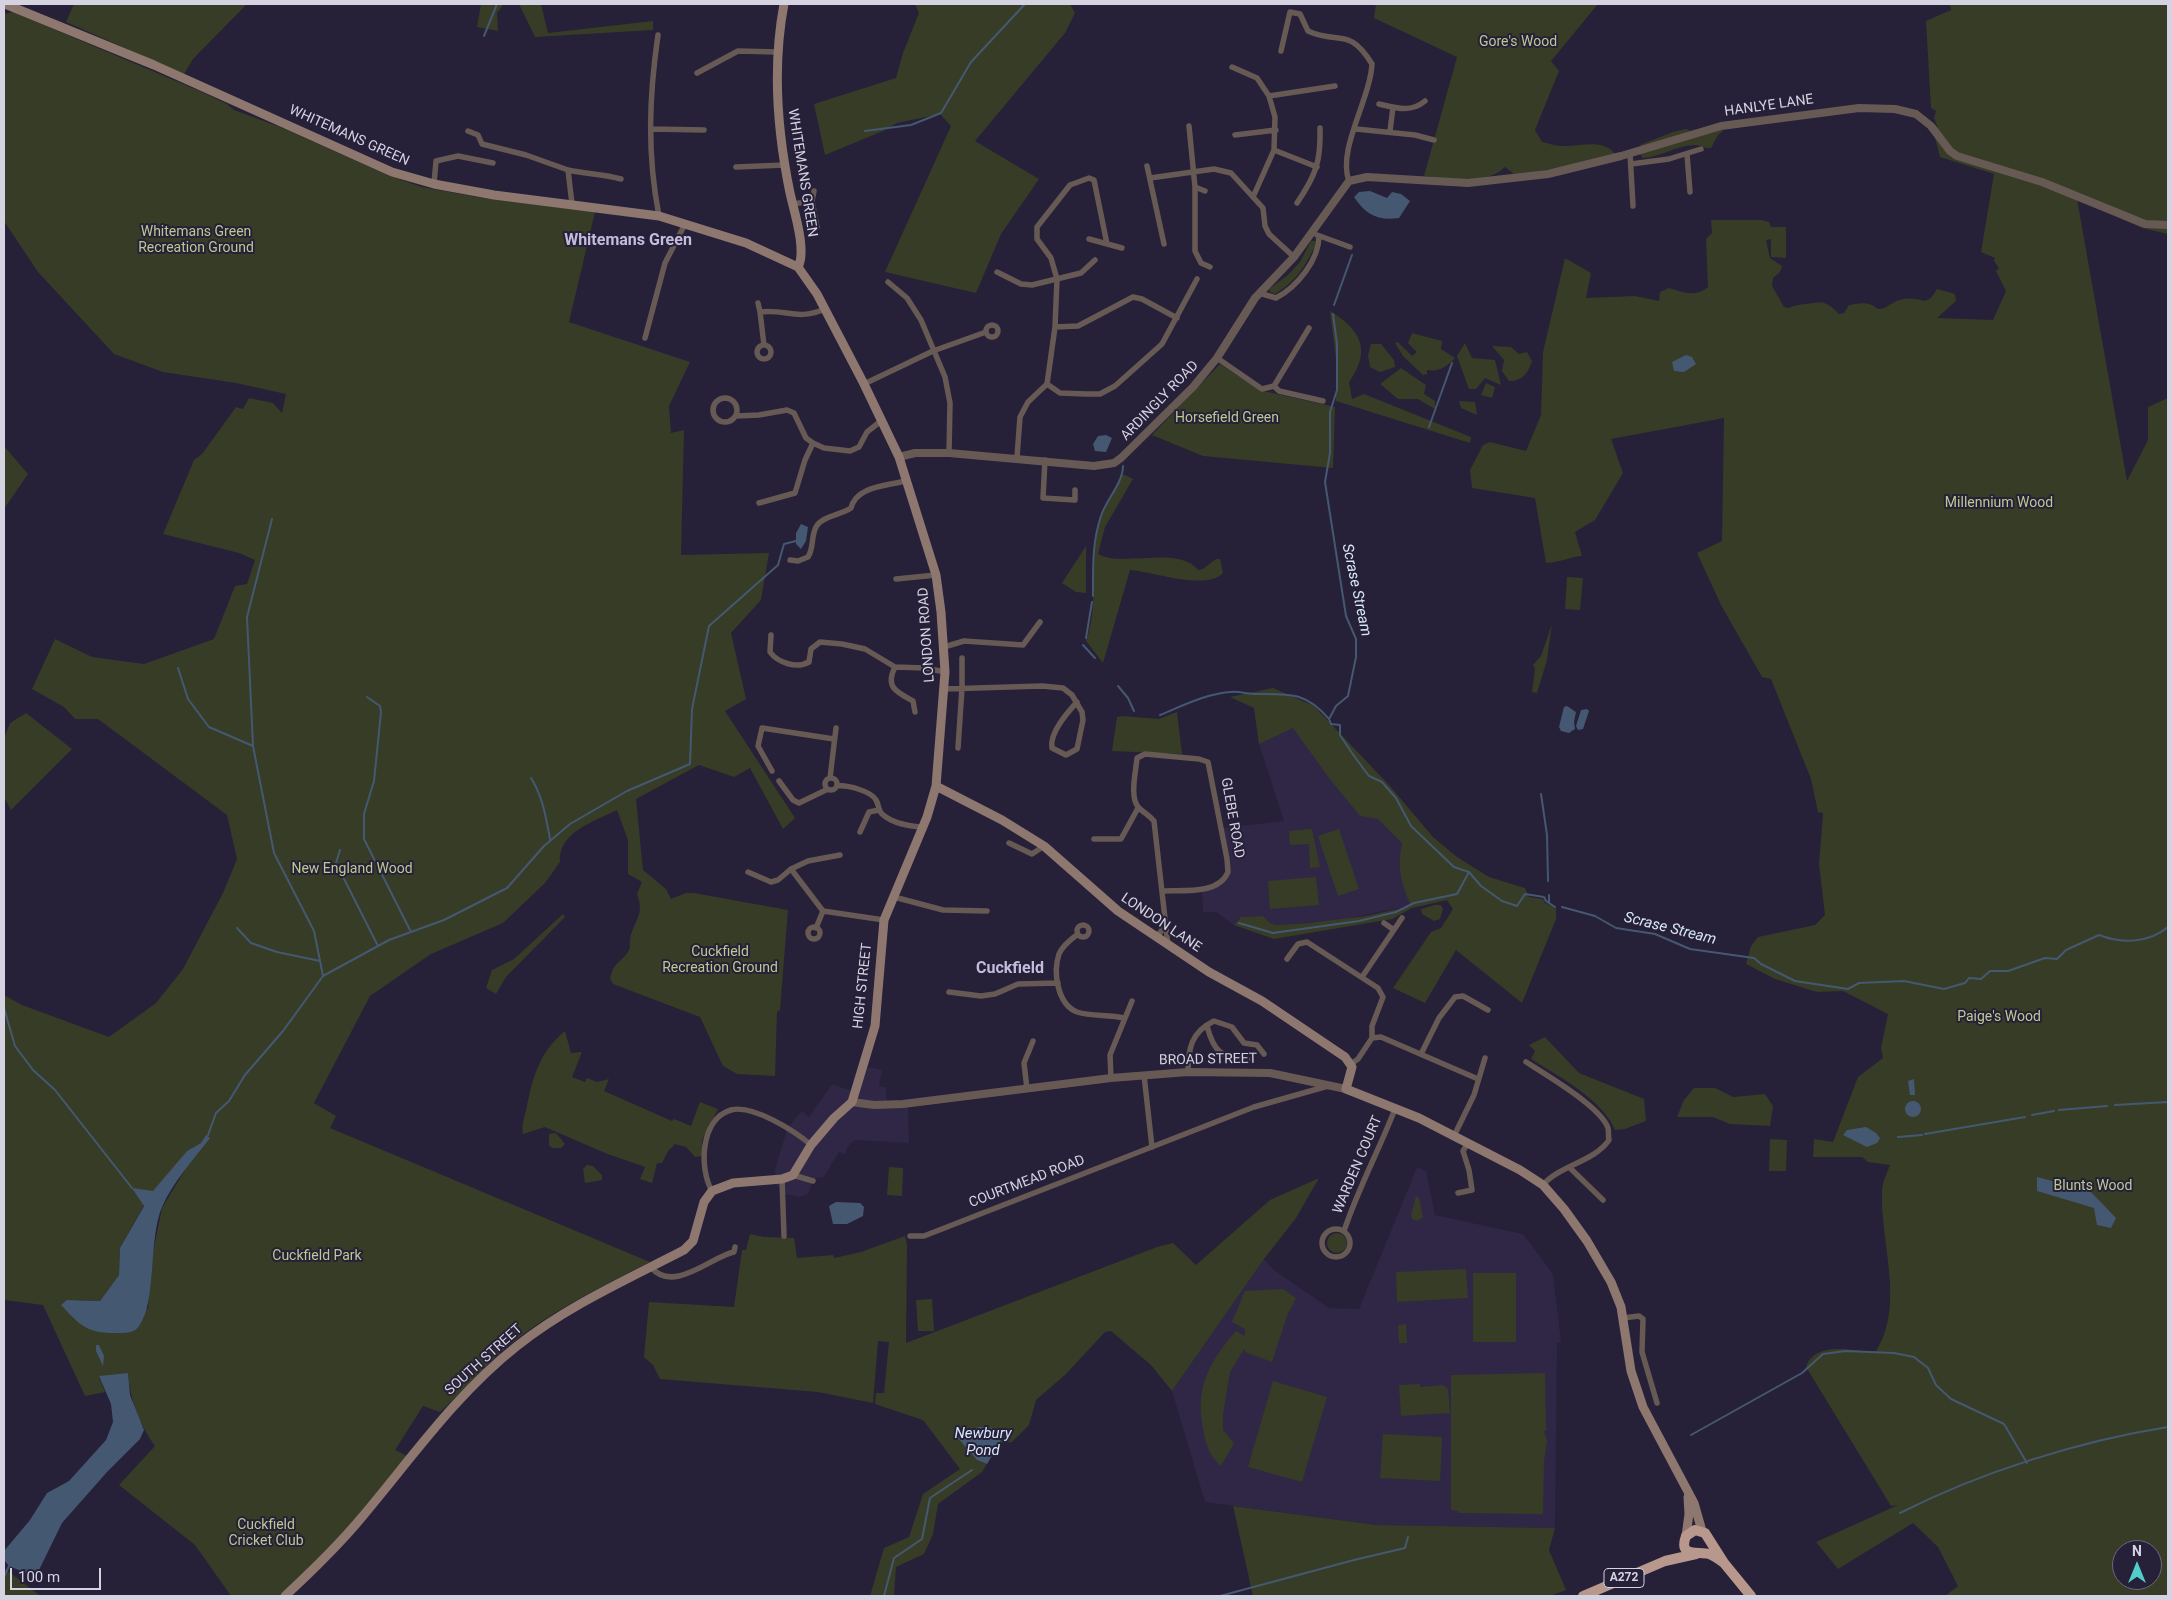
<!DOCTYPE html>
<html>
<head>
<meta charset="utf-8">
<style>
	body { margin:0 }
	#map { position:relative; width:2172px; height:1600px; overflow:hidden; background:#262038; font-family:Roboto,sans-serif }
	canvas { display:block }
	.frame { position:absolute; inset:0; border:5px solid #d5d2e2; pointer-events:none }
	.north { position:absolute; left:2112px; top:1540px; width:50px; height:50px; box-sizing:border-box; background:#262038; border:1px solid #6c677c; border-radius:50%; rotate:0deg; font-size:14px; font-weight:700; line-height:20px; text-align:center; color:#d5d2e2 }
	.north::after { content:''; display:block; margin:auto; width:18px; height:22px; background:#53cdc9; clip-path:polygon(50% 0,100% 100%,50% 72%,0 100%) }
	.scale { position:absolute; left:10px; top:1568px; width:91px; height:22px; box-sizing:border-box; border:2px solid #d5d2e2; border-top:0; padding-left:6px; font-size:15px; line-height:18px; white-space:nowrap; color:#d5d2e2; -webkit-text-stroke:4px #262038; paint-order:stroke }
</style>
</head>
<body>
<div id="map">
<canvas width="2172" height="1600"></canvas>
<div class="frame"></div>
<div class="north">N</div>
<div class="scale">100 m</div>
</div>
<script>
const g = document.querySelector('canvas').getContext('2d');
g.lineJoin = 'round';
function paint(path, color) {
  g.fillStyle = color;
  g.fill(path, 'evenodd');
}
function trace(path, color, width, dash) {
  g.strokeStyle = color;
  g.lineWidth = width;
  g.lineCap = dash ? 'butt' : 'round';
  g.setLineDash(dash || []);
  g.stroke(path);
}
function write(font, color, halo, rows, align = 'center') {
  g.font = font + ' Roboto,sans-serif';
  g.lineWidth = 4;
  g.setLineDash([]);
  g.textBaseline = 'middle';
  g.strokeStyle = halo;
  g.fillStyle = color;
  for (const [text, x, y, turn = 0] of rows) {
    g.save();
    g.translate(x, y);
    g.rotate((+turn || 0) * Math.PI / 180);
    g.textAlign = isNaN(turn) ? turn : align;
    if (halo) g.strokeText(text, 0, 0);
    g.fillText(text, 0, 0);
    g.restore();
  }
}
const built = new Path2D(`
	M1273,688l41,18 129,193 -103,21 -64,5 -6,-2 -7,-7 -22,1 -7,8 -18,-13h-13l-1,-24 10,-1 15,-11 -5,-48 62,-7 -25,-77 -5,-36z
	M864,1066l18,4 -3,17h7l1,18 21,-1 1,39 -54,-3 -7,6 -3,8 -6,-2 -15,25 -8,1 -3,3 -5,13 -9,3 -15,-3 -8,-10 -1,-15 13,-42 14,-16 7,6 23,-33 23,8z
	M1417,1167l9,4 9,44 88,19 30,40 8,68 -4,1 -2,185 -178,-3 -172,-23 -33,-111 92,-132 10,11 55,38 30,1z`);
const green = new Path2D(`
	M74,4h173l-54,55 -9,15 -118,-52z
	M481,4h23l-7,9 1,18 -21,-4z
	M519,4h22l7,29 105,-12v9l-118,7z
	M915,4h155l5,9 -10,20 -90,108 64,38 -38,55 -25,59 -91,-21 66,-146 -11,-12 -43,9 -14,8 -58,24 -11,-51 82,-26 7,-25 16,-40z
	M1376,4h222l-47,57 8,10 -24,59 7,12c6,1 13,4 20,4 19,1 40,-8 53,8 -33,9 -66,17 -101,20l-9,-7c-20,19 -56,12 -81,9l33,-119 -83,-39z
	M1950,4h218v230l-26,-6 -65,-29 50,282 21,-41v-33l20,-9v1198h-223l13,-10 -20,-39 -25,-24 -75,46 -22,-27 82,-37 -7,1 -85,-139c8,-26 49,-17 69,-14 31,-48 5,-109 7,-162 0,-8 5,-18 8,-26l-22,-3 -6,-5h-49l1,-18 19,3 25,-65 25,-19 -2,-10 7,-34 -45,-23 -26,1 -42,-13 -29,-15 5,-18 7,-9 57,-12 10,-10 -6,-51 4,-51 -5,-1 -7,-33 -40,-100 -9,-2 -41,-72 -24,-52 25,-12 2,-123 -113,21 12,34 -28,47 -20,12 7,24c-12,1 -25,7 -36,7l-11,-65 -63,-10 -2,-18 13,-25 7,-3 36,9 15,-36 2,-63 22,-94 26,15 -5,25 49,-2 24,5 1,-9 9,-4c14,4 26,10 39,-1l-2,-48 6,-6 -1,-13h50l8,2 2,5h15v31l-15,-1v-18l-5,1 4,18 12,8 -2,6 -7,6 -1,8 12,21 5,1c6,-3 9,-3 16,-4 18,-2 20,-4 34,10l5,-1 5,-8c11,-2 20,-4 29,4 7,0 9,-3 15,-6 10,-6 21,-5 32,-2l6,-3 6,-9 18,5 1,7 -19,17 56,2 13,-29 -10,-20 3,-3 -5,-7 1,-3 -14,-6 13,-78 -54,-17 -5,-19 3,-10 -4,-10 2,-7 -5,-3 -5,-87 25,-11zM2122,1550h30v30h-30z
	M13,12l189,80 25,12 7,6 46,17 110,49 32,11 61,11 112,14 -26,110 121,40 -21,44 2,27 13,-3 -3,125 88,-2 -8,47 -30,33 15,66 -21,12 70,107 -12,11 -33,-61 -16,9 -35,-12 -63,34 7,71 23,19 5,10 15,-6h8l94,17 -8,100 -3,2 -2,64 -38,-2 -14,-8 -23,-49 -87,-33 -3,-5c4,-19 11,-15 19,-29 2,-3 0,-7 1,-11 4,-19 15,-24 7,-45l5,-12 -14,-8v-34l-11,-30c-22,11 -60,23 -57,52l-15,21 -42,40 -72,31 -61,42 -56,107 22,13 -6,12 320,134c-48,24 -97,48 -138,81 -26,21 -47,47 -72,69l-17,-6 -28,44 16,8 -126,138h-54l-36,-51 -76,-60 36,-39c-16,-22 -25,-46 -27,-73l-29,4 6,15 -20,4 -42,-91 -39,-5v-305l18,10 87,32 47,-34 27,-34 40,-76 14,-34 -10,-44 -129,-96h-23l-11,-12 -32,-18 23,-50 37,18 52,7 70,-25 21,-53 12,-2 8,-24 -16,-7 -76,-19 31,-74 8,-6 34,-47 7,2 6,-11 24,5 9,10 4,-19 -50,-11 -73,-11 -49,-18 -76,-82 -34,-51v-207zM206,1135l-44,73 -11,54 -3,47 -81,-9 33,1 19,-26 1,-27 24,-43 43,-54 14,-8z
	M1721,128l2,3 -5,4 -7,13c-7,1 -9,-3 -16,-3 -18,0 -34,12 -52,13l-4,-5 1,-8 33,-13 13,-3 12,5z
	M1311,241h4l1,4c-12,22 -18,35 -41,49l-5,-2 -1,-3 19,-14 12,-13z
	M1330,311c31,19 42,39 19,71l3,17 12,-5 107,43 -1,6 -134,-42v-42z
	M1412,333l30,8 -1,8 14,9c-9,9 -15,14 -28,12v4l-4,1 -20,-19 -8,-13 3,-1 14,14 5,-4 -9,-9z
	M1465,343l7,15 23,2 6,25 -16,-7 -9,11h-7l-12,-33z
	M1371,344h10l13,16 1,7 -15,5 -10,-5 -2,-12z
	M1492,346l19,1 8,7 8,-2 5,9c-4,12 -9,20 -23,20l-7,-10 2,-11z
	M1220,364l39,26 76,17 -2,61 -130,-12 -51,-21z
	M1401,368l25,17 -2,9 11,7v8l-17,-10h-20l-18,-15z
	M1486,383l9,4 -3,11 -11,-3z
	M1459,401l16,1 2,13 -16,-7z
	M4,446l24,28 -24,35z
	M1123,474l10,5 -28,48 -7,27c25,14 80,-9 100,16l5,-1 13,-10h4l3,14c-17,18 -69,-1 -93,-3l-27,93 -17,-22c12,-33 5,-65 9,-99 3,-25 17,-47 28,-68z
	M1086,546v47l-10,-1 -14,-9z
	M1567,577l16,1 -3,32 -15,-1z
	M1552,624l-5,36 -10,33 -5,-1 3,-23 -2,-4 8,-9z
	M1273,688l41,18 75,79 44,52 24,20 32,20 36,11 4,9 14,2 2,4 11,5v11l-34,84 -66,-53 -31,53 -32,-15 38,-56 10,-4 12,-19 -6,-9 -35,8 -20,11 -118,20 -40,-14 7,-8 22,-1 7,7 6,2 32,-2 58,-7 45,-10c-10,-24 -14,-38 -9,-63l-24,-24 -18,-3 -31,-38 -36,-50 -34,16 -5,-36 -24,-11z
	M1177,712l5,42 -70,-3 5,-34 5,-1 37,3z
	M26,713l46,36 -61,61 -7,-13v-59l6,-15z
	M1312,829l8,38 -10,1 -1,-24 -19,1 -1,-14z
	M1339,829l20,60 -21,7 -20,-60z
	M1316,877l3,28 -49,4 -2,-28z
	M1435,905h6l2,4 -3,10 -6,2 -12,-7 -1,-5z
	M563,914l2,3 -59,60 -10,17 -10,-6 6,-18 22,-11z
	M565,1031l6,22 11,-1 -10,25 13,5 2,-4 10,4 12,-3 -5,12 68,30 2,-2 17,7 9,-24 18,7 -16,31v16l-7,1 -9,-10 -11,-3 -7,7 -6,12h-5l-5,20 -12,-4 5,-12 -40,-14 -60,-26 -22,7c-2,-7 1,-16 3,-23 6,-32 13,-59 39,-80z
	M1545,1037l34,36 65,26 2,22 -21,8 -10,1c-13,-31 -57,-54 -84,-71l4,-8 -6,-6z
	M1694,1088h21l18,9 32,-3 8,12 -3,20 -40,-2 -17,-7h-36l7,-17z
	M556,1133l9,11 -4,4h-9l-3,-3v-11z
	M1770,1139l17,1 -1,31h-17z
	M587,1165l6,1 9,9v5l-17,3 -2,-14z
	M889,1167l14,1 -1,28 -15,-1z
	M1319,1178l-23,40 -32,41 -92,132 -21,-26 -40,-34 -6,1 -40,43 -29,25 -7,25 -17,17 -12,1v-13l-23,30 10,4 -5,8 -44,32 -5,30 -9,20 -28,13 -2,29h-24l14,-48 25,-11 14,-43 37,-25 -37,-49 -48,-16 1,-11h8l5,-51 -11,-1 -5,62 -55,-11 -158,-13 -7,-14 -9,-8 5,-55 85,5 8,-57h4l4,-16 14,3 30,1 3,20 36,-3 1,3 27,-6 44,-16 2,9 -1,98 251,-96 16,-4 23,22 74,-65z
	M1416,1196l3,2 4,19 -6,4 -5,-2 -1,-4z
	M1327 1243a10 10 0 1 1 20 0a10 10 0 1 1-20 0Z
	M1466,1269l2,29 -71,4 -1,-30z
	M1473,1273h43v69h-43z
	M1283,1289l13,9 -9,18 -15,46 -27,-10 -1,-3 -14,23 -7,42v16l11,13 -13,23c-12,-10 -15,-22 -18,-37 -8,-42 6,-67 33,-98l9,5v-7l-13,-7 13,-31z
	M932,1299l2,32h-16l-2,-31z
	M1406,1324l1,19h-8l-1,-18z
	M1545,1373l1,58h-2l3,10 -3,20 -1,53 -84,-1 -1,-2 -7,-1v-135z
	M1273,1381l54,16 -25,85 -54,-15z
	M1420,1384v3l23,-2 5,4 2,24 -49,3 -2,-31z
	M1383,1434l59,3 -2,44 -60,-3z
	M1233,1506l144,19 178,3 -6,22 17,40 -16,6h-297z
	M4,1568l35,27 1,1h-36z`);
const water = new Path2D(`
	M1370,191l17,7 5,-6 9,2 9,7 -11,17c-21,3 -33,-3 -45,-21l5,-5z
	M1686,355l6,2 4,7 -12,8 -10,-1 -2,-9z
	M1106,435l6,3 -6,14 -11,-1 -2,-7 5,-8z
	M801,524l7,3 -2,14 -5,8 -5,-5v-11z
	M1567,706l9,6 -2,10 1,7 -6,4 -8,-2 -2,-4 5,-20z
	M1587,709l2,2 -6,18 -5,1 -2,-4 5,-16z
	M1914,1079l1,16h-5l-2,-14z
	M1905 1109a8 8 0 1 1 16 0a8 8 0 1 1-16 0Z
	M1866,1127l10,6 4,5 -3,5 -10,4 -24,-12 4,-5z
	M206,1135l4,3c-17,22 -37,44 -48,69 -14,33 -5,95 -23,119 -5,8 -16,7 -24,7 -29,0 -35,-8 -54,-28l6,-5 33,1 19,-26 1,-27 24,-42 -12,-18 21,3 34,-40 14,-8z
	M2037,1177l53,14 26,27 -5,10 -14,-3 -3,-17 -57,-17z
	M836,1202l24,1 4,4 -1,9 -16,8h-14l-4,-18z
	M96,1345h3l5,11 -1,10 -7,-15z
	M128,1373l2,22 14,35 -4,9 -33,33 -45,51 -23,47 -6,6 -24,-10 -5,-6v-9l26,-31 17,-27 22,-12 37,-41 7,-18 -2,-18 -12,-28z
	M979,1427l16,1 6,5 -1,10 -13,21 -10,-4 -20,-23z`);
const stream = new Path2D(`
	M484,36l13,-32
	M865,131l46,-6 30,-12 30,-51 54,-58
	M1334,305l18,-50
	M1333,314l4,30v46l-7,22v41l-5,29 21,134 10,23v18l-8,39 -12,10 -7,13 2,5 9,1v10l14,21 15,20 13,6 14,16 15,28 43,41 15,5 12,14 21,15 15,5 8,-12 19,3 2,4 9,6
	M1429,427l23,-64
	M272,519l-25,98 6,129 21,107 40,78 9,45
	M1093,596c0,-27 -1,-54 8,-80 5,-16 22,-33 22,-50
	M1086,638l6,-36
	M1083,645l12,13
	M178,668l10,31 21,28 44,19
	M1118,686l10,12 6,13
	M367,697l13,9 1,6 -7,69 -10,33v25l47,93
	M1160,715c22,-9 45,-21 70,-23 9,-1 18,2 27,2 33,0 49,-2 72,25
	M531,778c12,19 15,40 19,61
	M1541,794l6,41 1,46
	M340,850l-4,13 42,83
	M1549,902v-7
	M1562,907l33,9 21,12 39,6 35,15 64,9 7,6 34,17 53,8 11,-6 45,-2 40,8 21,-6 4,-5 12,1 9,-8h18l37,-13 12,1 9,-9 33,-15c23,9 50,8 69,-8
	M1239,923l34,10 86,-12 37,-9 18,-9 43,-9 12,-22
	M237,928l14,15 26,9 43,9
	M4,1008l11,38 18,24 22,20 77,98
	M2115,1105l53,-3
	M2059,1110l48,-4
	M2032,1115l22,-4
	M1925,1134l100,-17
	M208,1135l8,-22 13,-12 16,-26 38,-44 40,-55 66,-36 55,-20 63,-32 37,-42 26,-22 57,-33 63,-27 2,-55 17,-83 69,-61 6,-21 12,-3
	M1898,1137l24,-2
	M1691,1435l111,-62 21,-19 23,-3 48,2 20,4 14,11 8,17 15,14 53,25 23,39
	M1900,1513c81,-41 179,-72 268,-86
	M4,1577l5,-11
	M884,1596l10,-38 28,-19 8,-41 42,-28
	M1220,1596l134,-36 51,-12 3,-11`);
const minor = new Path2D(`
	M658,35c-9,62 -11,119 1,181
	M1281,51l9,-39 10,2 8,17c30,14 41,-5 64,33 -2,36 -35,86 -23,117
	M1232,67l25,11 12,18 6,21 -1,33 -21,47
	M697,73l41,-22 40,1
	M1269,96l66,-10
	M1379,104c17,4 32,9 46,-3
	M1189,126l6,61v64l6,12 9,4
	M651,129l53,1
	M1356,129l59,6 19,5
	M468,131l10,4 4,9 44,11 42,15 4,34
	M1390,131l3,-24
	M1235,135l41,-5
	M1274,150l43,17
	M1630,153l3,53
	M1687,154l3,38
	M1631,164l38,-5 32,-10
	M1147,166l17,78
	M736,167l49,-2
	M568,170c18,4 35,4 53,9
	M1150,178l64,-9 17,4 32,35 2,18 4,8 25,23
	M434,184l2,-23 22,-5 35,7
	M1195,187l10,4
	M814,191l-2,10 5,26
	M1297,203c19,-28 24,-42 23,-75
	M793,204l19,-3
	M1317,235l33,12
	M1089,239l33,9
	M997,272l24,12 11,1 49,-12 14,-13
	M888,282l19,16 14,22 24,57 5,26 -1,50
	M1259,293l17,5c21,-11 43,-38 43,-62
	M758,303l2,9
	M986 331a6 6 0 1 1 12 0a6 6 0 1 1-12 0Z
	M1055,327l23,-1 55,-29 9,2 35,19
	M645,338l20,-75 20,-39
	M764,345l-4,-33c28,-3 36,9 65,-3
	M757 352a7 7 0 1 1 14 0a7 7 0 1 1-14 0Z
	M1217,358l45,31 12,-3 5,5 44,10
	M864,384l69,-33 53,-19
	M1047,384l13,9 26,1h14l15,-8 47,-42 35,-65
	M1274,386l35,-58
	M713 410a12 12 0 1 1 24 0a12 12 0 1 1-24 0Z
	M736,416l23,-1 28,-5 7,3 12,25 7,5 11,5 26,3 9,-4 8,-15 14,-11
	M1017,457l3,-40 8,-15 19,-18 8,-57 2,-48 -6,-21 -14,-19v-12l33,-42 19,-7 5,2 13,64
	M1045,460l-2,38 32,2v-10
	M759,503l36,-10 10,-33 8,-17
	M790,560l8,1 10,-4c6,-9 3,-21 8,-30 6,-11 25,-12 35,-19 5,-22 36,-22 54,-27
	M896,579l40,-4
	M771,635l-1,17c8,11 27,17 39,10l2,-13 9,-7 22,2 23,5 30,18 30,1 20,4
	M944,647l20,-6 59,4 17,-23
	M895,667c-10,20 1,25 18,34l2,11
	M944,689l98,-3 21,2 9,7 10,17 1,8 -6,29 -11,6 -14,-7c-3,-15 16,-36 25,-46
	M958,748l4,-60v-30
	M772,771l-14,-25 4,-18 72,11
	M830,778l6,-50
	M825 784a6 6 0 1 1 12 0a6 6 0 1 1-12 0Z
	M779,781l14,19 6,3 29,-14
	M837,786c11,-1 34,5 39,14 3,5 2,10 6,14 11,10 27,12 40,13
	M860,832l9,-20 10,-2
	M1094,839h27l17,-31
	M1009,843l23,11 12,-8
	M791,869l32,42 61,9
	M748,872l23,10 7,-2 13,-11 17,-8 32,-6
	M1163,891c19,-1 56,4 65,-19l-1,-13 -19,-97 -9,-3 -54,-5 -8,4c-1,13 -8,40 2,50 5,5 10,7 15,13l14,124
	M894,897l49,13 44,1
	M1384,923l10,7
	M1077 931a6 6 0 1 1 12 0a6 6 0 1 1-12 0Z
	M808 933a6 6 0 1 1 12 0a6 6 0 1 1-12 0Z
	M816,928l7,-17
	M1078,934c-7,5 -15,11 -19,20 -6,18 -2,50 18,58 15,5 32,2 47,6
	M1154,936l6,-3 6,-10
	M1287,959l11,-15 9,-2 71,46 5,9 -11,29v12
	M1362,977l40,-59
	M949,992l32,4 14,-2 23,-10 40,-1
	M1207,1026c7,27 14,31 42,34
	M1421,1054l18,-36 16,-21 8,-1 25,14
	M1526,1062c19,12 75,45 82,66 1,3 0,8 1,12 -15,22 -49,25 -66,45
	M1351,1064l7,-5 14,-21 9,-1 97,42
	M1188,1072c0,-23 3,-40 26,-51l18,6 12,16 13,2 7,9
	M1144,1075l8,72
	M1111,1078l-1,-23 22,-54
	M1027,1089l-3,-26 9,-22
	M1454,1136l20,-41 11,-37
	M1569,1167l34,33
	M793,1175l20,6
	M782,1179l2,57
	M712,1191c-13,-22 -12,-72 19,-81 22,-6 65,22 80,35
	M1458,1193l14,-3 -3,-20 -6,-19 5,-8
	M1322 1243a14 14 0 1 1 28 0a14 14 0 1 1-28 0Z
	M1344,1231c14,-42 35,-81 51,-122
	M910,1236h14l330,-129 74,-21
	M651,1267c22,28 63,-12 83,-15l1,-5
	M1623,1318l16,-2 4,3 -1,33 15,51`);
const tertiary = new Path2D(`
	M899,457l16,-4h34l145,13 20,-3 7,-5 72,-71 24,-29 38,-60 39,-41 55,-76 18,-4 101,6 80,-9 73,-18 100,-30 138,-18 36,1 21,5 15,12 19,25 7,5 85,26 103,42 23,1
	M852,1102l22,3 29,-1 208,-26 77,-6 82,1 76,16`);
const secondary = new Path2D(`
	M5,4l149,61 238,107 42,12 60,11 165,21 87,27 52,24 19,27 47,90 35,73 37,118 5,37 4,60 -9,114 -9,31 -43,103 -9,106 -23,76 -18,16 -23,27 -18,30 -11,4 -49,4 -21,8 -8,11 -11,39 -9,9c-56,29 -117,56 -167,96 -61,48 -106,113 -155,171 -24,29 -50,54 -77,79
	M784,4c-12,63 -7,126 6,189 4,18 17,58 8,74
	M936,786l66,34 42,26 74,65 91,61 53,29 83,56 7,10 -6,22 73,29 101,52 23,15 21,24 23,32 24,41 10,25 10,64 12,36 51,96 8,28
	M1686,1536l3,-22 -1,-17`);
const trunk = new Path2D(`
	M1724,1563c-5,-3 -10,-8 -15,-9 -11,-3 -31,4 -23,-18l9,-6 10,3 19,30 27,33
	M1583,1596l82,-35 31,-7`);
const shields = [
	[1624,1578,40]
];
const shieldNames = [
	["A272",1624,1578]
];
const parkNames = [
	["Gore's Wood",1518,42],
	["Whitemans Green",196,232],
	["Recreation Ground",196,248],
	["Horsefield Green",1227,418],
	["Millennium Wood",1999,503],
	["New England Wood",352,869],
	["Cuckfield",720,952],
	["Recreation Ground",720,968],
	["Paige's Wood",1999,1017],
	["Blunts Wood",2093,1186],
	["Cuckfield Park",317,1256],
	["Cuckfield",266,1525],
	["Cricket Club",266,1541]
];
const streetNames = [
	["HANLYE LANE",1769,106,-8],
	["WHITEMANS GREEN",349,136,24],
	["WHITEMANS GREEN",802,173,81],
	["ARDINGLY ROAD",1160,401,-46],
	["LONDON ROAD",927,635,-94],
	["GLEBE ROAD",1232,818,80],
	["LONDON LANE",1161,923,34],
	["HIGH STREET",863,986,-84],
	["BROAD STREET",1208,1060,-1],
	["WARDEN COURT",1358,1165,-67],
	["COURTMEAD ROAD",1027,1182,-21],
	["SOUTH STREET",484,1360,-42]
];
const waterNames = [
	["Scrase Stream",1356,590,78],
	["Scrase Stream",1670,929,14],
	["Newbury",983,1434],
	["Pond",983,1451]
];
const quarterNames = [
	["Whitemans Green",628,241],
	["Cuckfield",1010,969]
];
paint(built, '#2f2745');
paint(green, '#373c26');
paint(water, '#455871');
trace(stream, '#455871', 2);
trace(minor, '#675a54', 5.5);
trace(tertiary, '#675a54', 8);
trace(secondary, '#8d776f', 9);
trace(trunk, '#b8988c', 10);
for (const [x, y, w] of shields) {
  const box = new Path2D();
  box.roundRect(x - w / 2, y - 9.5, w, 19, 4);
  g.fillStyle = '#262038';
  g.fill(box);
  trace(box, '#d5d2e2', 1);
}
write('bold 12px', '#d5d2e2', null, shieldNames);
write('14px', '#bcc991', '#262038', parkNames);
write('14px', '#d5d2e2', '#262038', streetNames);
write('italic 15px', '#d6e6f9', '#262038', waterNames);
write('bold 16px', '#c3bcdc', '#262038', quarterNames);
</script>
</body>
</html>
